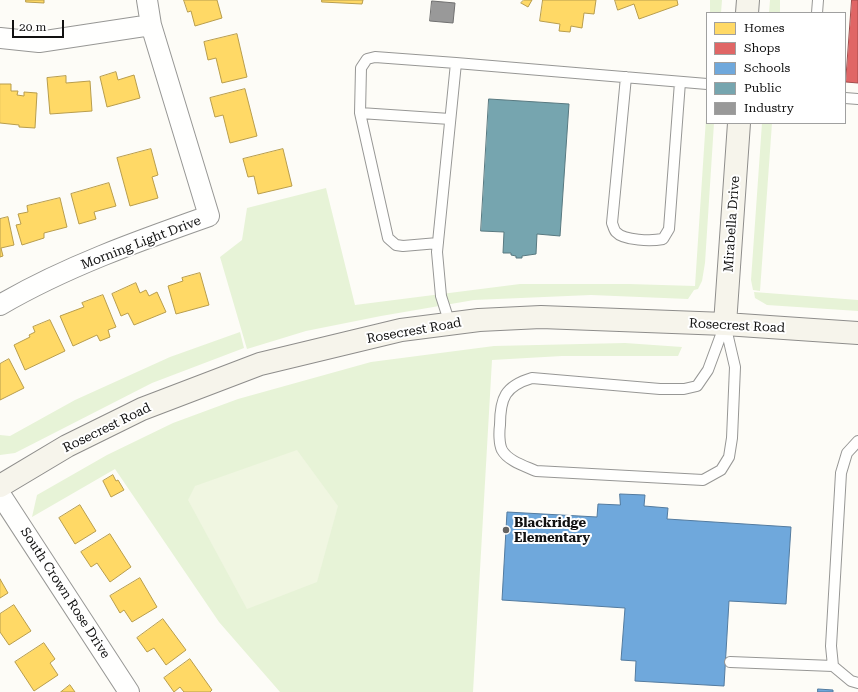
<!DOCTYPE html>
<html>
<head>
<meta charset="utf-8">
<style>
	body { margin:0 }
	#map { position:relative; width:858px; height:692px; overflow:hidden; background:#fdfcf7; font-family:"Roboto Serif",serif }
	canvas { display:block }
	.legend { position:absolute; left:706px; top:12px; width:140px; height:112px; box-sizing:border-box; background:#fff; border:1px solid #a0a0a0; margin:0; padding:5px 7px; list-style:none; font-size:12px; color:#111 }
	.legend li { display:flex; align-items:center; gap:8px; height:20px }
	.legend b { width:20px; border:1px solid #a0a0a0 }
	.scale { position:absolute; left:12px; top:20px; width:52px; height:18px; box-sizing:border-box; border:2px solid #111; border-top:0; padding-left:5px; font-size:12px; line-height:14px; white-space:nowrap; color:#111; -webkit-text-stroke:3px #fff; paint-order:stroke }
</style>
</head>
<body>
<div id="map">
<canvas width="858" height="692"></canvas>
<ul class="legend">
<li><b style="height:11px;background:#ffd966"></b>Homes</li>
<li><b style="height:11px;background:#e06666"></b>Shops</li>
<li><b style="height:11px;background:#6fa8dc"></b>Schools</li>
<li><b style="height:11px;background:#76a5af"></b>Public</li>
<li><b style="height:11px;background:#999"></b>Industry</li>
</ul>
<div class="scale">20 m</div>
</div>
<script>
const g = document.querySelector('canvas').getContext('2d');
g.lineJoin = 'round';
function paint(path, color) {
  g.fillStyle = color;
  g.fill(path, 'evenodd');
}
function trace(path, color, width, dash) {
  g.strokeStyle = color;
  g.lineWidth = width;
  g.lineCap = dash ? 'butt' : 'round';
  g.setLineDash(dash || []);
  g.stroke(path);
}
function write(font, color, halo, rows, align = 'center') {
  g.font = font + ' "Roboto Serif",serif';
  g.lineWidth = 4;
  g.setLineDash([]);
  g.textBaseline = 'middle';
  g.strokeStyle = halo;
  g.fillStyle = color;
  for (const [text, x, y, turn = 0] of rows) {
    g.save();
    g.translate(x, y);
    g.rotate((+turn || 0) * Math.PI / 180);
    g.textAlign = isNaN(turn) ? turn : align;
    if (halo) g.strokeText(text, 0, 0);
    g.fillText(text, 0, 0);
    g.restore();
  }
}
const green = new Path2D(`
	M710,0h12l-1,13h-11z
	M770,0h10v13h-11z
	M707,103v20h7l-9,140 -3,18 -4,8 -4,1 -6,9 -97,-4 -117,5 -93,16 -75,15 -59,18 -27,-92 22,-17 5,-32 79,-20 29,117 165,-21h109l66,2z
	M762,123h10l-12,168 -7,-1 -2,-10z
	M754,292l104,8v11l-91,-6 -12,-7z
	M240,332l4,16 -92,35 -137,70 -15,2v-20l10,1 65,-36 95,-43z
	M625,343l57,4 -4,9h-116l-70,4 -19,332h-193l-61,-70 -104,-153 -83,48 5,-22 70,-40 66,-32 65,-24 133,-37 123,-16z`);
const pitch = new Path2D(`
	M297,450l41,56 -21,76 -70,27 -59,-109 7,-14z`);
const homes = new Path2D(`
	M26,0h18v3l-18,-1z
	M184,0h33l5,18 -27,8 -4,-15 -3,1z
	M322,0h41l-1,4 -40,-2z
	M524,0h8l-4,7 -7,-4z
	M543,0h53l-2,14 -10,-1 -2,15 -11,-2 -1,6 -11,-1 1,-7 -20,-3z
	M615,0h62l1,5 -39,14 -5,-15 -16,6z
	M237,34l10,43 -25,6 -6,-25 -8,2 -4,-18z
	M116,72l2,8 16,-5 6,23 -33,9 -7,-30z
	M66,76v7l24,-2 2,30 -42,3 -3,-36z
	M0,84h11v7h7l-1,4 7,1v-4l13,1 -2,35 -16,-1v-2l-19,-2z
	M245,89l12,47 -27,7 -7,-28 -8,2 -5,-19z
	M151,149l7,26 -6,2 6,21 -28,8 -13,-48z
	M283,149l9,37 -34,8 -4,-18 -6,1 -5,-18z
	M109,183l7,23 -22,6 2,7 -17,5 -8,-30z
	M60,198l7,29 -23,6v5l-22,7 -6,-20 5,-1 -3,-10 10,-2 -1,-6z
	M8,217l6,28 -13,3 2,8 -3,1v-38z
	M200,273l9,32 -33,9 -8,-28 15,-5 -1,-3z
	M136,283l4,10 6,-3 3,6 8,-4 9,20 -32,13 -6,-12 -7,3 -9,-22z
	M103,295l13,32 -8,3 2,7 -10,4 -3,-6 -24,11 -13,-30 24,-9 -2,-4z
	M50,320l15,31 -40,19 -11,-25 16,-8 -1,-2 6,-3 -2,-5z
	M9,359l15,29 -24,12v-36z
	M113,475l3,6 2,-1 6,10 -13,7 -8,-16z
	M80,505l16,26 -21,13 -16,-26z
	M110,534l21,33 -21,15 -13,-19 -6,4 -10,-15z
	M140,578l17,29 -25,15 -8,-12 -4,3 -10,-17z
	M0,579l8,14 -8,5z
	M14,605l17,26 -22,14 -9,-13v-18z
	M163,619l23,31 -20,15 -12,-17 -7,4 -10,-14z
	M44,643l11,16 -5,4 8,12 -24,16 -19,-29z
	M190,659l22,31 -2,2h-26l-4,-5 -6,5 -10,-14z
	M70,685l5,7h-14z`);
const shops = new Path2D(`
	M852,0h6v83l-12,-1z`);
const schools = new Path2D(`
	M620,494l25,1 -1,11 24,2 -1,11 124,8 -5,77 -57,-3 -5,85 -89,-5 1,-20 -15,-1 4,-52 -123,-8 5,-88 90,5 1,-13 22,1z
	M818,689l15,1v2h-15z`);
const public = new Path2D(`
	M489,99l80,5 -9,132 -23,-2 -1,20 -14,2v2h-6v-2l-5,-1v-2h-8l1,-21 -23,-1z`);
const industry = new Path2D(`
	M432,1l23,2 -2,20 -23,-2z`);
const lane = new Path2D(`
	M817,13l1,-13
	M626,77l-14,146c1,2 2,7 4,9 8,9 36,9 47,7l6,-10 11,-147
	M845,98l13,1
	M360,113l90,6
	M438,243l-35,3 -7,-1 -8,-7 -28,-125 1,-45 6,-9 8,-2 81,6
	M450,324l-9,-28 -4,-44 19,-189 251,21
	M725,324l10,43 -3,71 -3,19 -8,13 -18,10 -167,-9c-11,-5 -28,-10 -34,-21 -3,-6 -3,-18 -2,-25 0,-27 5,-39 32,-47l128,11h24l13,-3 11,-16z
	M858,441l-11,12 -6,20 -10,173 2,20 18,15 7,2
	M730,662l103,4`);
const street = new Path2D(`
	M0,38l39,4 112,-17
	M0,305c65,-38 138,-64 209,-89l-58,-191 -4,-25
	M0,494l129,198`);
const secondary = new Path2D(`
	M747,13l1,-13
	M725,324l14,-201
	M0,486l67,-40 75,-37 118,-45 141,-34 78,-10 62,-3 184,7 133,9`);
const markers = [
	[506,530,4,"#646362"]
];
const streetNames = [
	["Mirabella Drive",732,224,-86],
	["Morning Light Drive",141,243,-21],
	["Rosecrest Road",737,326,3],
	["Rosecrest Road",414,331,-10],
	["Rosecrest Road",107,428,-26],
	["South Crown Rose Drive",65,593,57]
];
const poiNames = [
	["Blackridge",514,523],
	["Elementary",514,538]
];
paint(green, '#e7f3d7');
paint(pitch, '#f0f6e1');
paint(homes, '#ffd966');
trace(homes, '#b89d4c', 1);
paint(shops, '#e06666');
trace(shops, '#a24c4c', 1);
paint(schools, '#6fa8dc');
trace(schools, '#537b9f', 1);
paint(public, '#76a5af');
trace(public, '#587980', 1);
paint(industry, '#999');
trace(industry, '#707070', 1);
trace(lane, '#979795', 12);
trace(street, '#979795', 22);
trace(secondary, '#8e8d8b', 24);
trace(lane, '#fffffe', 10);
trace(street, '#fffffe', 20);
trace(secondary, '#f6f4eb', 22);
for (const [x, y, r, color] of markers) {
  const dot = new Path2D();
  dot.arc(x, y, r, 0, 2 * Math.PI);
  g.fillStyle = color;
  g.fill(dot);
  trace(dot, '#fff', 1.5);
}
write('13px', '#111', '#fff', streetNames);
write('bold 13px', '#111', '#fff', poiNames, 'left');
</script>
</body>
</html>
